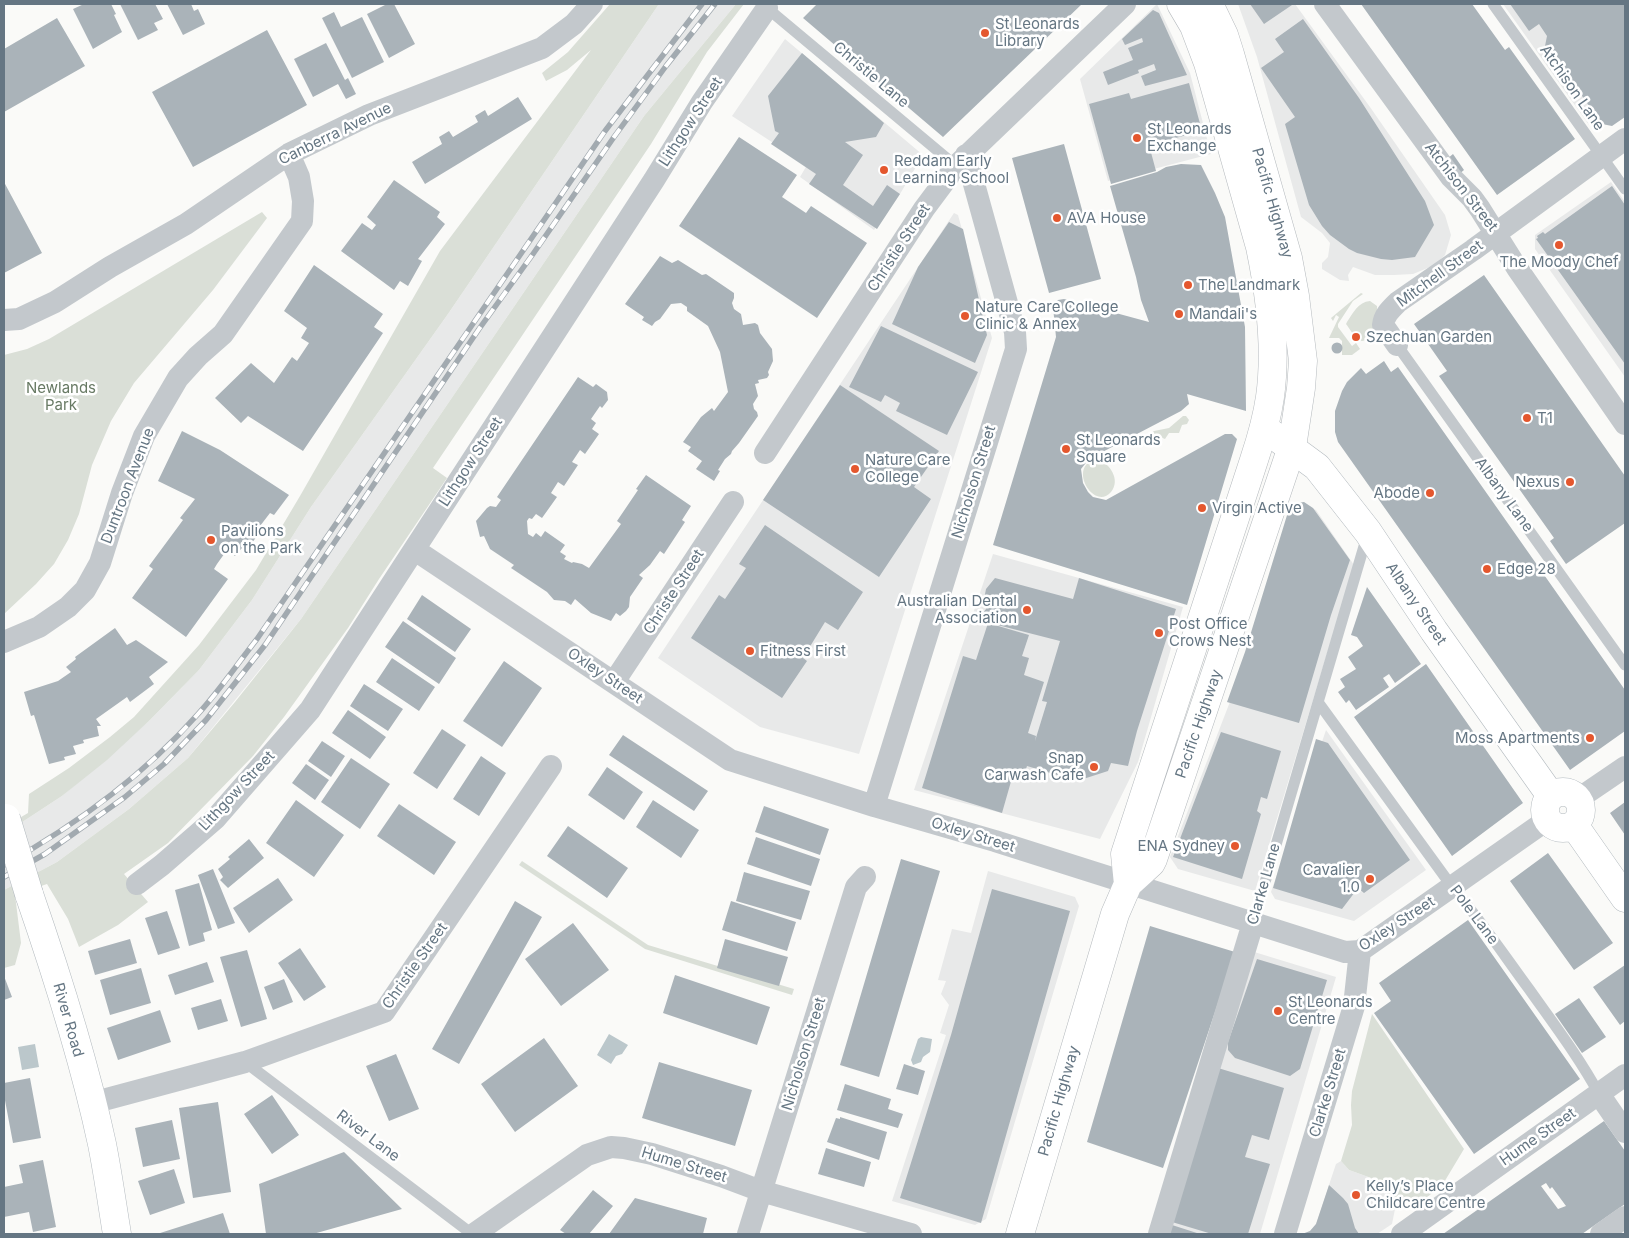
<!DOCTYPE html>
<html>
<head>
<meta charset="utf-8">
<style>
	body { margin:0 }
	#map { position:relative; width:1629px; height:1238px; overflow:hidden; background:#fafaf8; font-family:Inter,sans-serif }
	canvas { display:block }
	.frame { position:absolute; inset:0; border:5px solid #657683; pointer-events:none }
</style>
</head>
<body>
<div id="map">
<canvas width="1629" height="1238"></canvas>
<div class="frame"></div>
</div>
<script>
const g = document.querySelector('canvas').getContext('2d');
g.lineJoin = 'round';
function paint(path, color) {
  g.fillStyle = color;
  g.fill(path, 'evenodd');
}
function trace(path, color, width, dash) {
  g.strokeStyle = color;
  g.lineWidth = width;
  g.lineCap = dash ? 'butt' : 'round';
  g.setLineDash(dash || []);
  g.stroke(path);
}
function write(font, color, halo, rows, align = 'center') {
  g.font = font + ' Inter,sans-serif';
  g.lineWidth = 5;
  g.setLineDash([]);
  g.textBaseline = 'middle';
  g.strokeStyle = halo;
  g.fillStyle = color;
  for (const [text, x, y, turn = 0] of rows) {
    g.save();
    g.translate(x, y);
    g.rotate((+turn || 0) * Math.PI / 180);
    g.textAlign = isNaN(turn) ? turn : align;
    if (halo) g.strokeText(text, 0, 0);
    g.fillText(text, 0, 0);
    g.restore();
  }
}
const built = new Path2D(`
	M659,4h77l-92,112 -343,503 -113,139 -59,51 -72,53 -53,28v-56l58,-38 88,-76 49,-50 53,-70 59,-93 137,-193z
	M1157,4l33,69 21,81 -103,27 -28,-102z
	M1238,4h57l75,103 75,108 6,20 -6,20 -10,10 -22,9 -19,1h-19l-22,-8 -5,8 1,6 -9,-1 -18,-11v-6l6,-6 2,-14 -8,-10 -21,-16 -44,-160z
	M1503,4h122v99l-31,23 -5,-1z
	M785,39l138,116 -23,39 -26,36 -74,-53 7,-12 -75,-49z
	M1611,182l14,20v175l-90,-128v-14z
	M954,213l4,2 34,123 -133,416 -99,-27 -102,-69z
	M1306,505l10,5 38,55 -99,326 -77,-22 -8,-12z
	M993,554l190,53 -45,155 -38,77 -186,-49z
	M1326,730l100,140 -72,51 -79,-22 -4,-7z
	M988,871l87,26 4,9 -93,313 -11,6 -83,-24 54,-166 -6,-2 9,-28 -8,-11 5,-13 -8,-1 14,-51 19,4z
	M1251,951l85,26 -76,257h-93z
	M1341,1161l8,9 25,9 22,25 -4,20 -15,10h-73l6,-3 6,-7 20,-60z`);
const green = new Path2D(`
	M610,4h49l-211,310 -137,193 -59,93 -53,70 -49,50 -43,40 -45,36 -58,38v-7l24,-14 1,-19 40,-26 41,-31 24,-20 65,-72 57,-75 44,-74 140,-245 151,-201 -24,20 -21,11 -4,-8 26,-21z
	M736,4h8l-37,48 -56,92 -218,324 14,10 -68,101 -31,49 -64,89 -31,39 -85,87 -44,31 24,28 -30,23 -39,22 -11,-28 -21,-35 -32,11 6,48 -6,22 -11,3v-78l53,-28 72,-53 59,-51 47,-56 66,-83 343,-503z
	M262,212l5,6 -54,72 -79,93 -23,38 -19,44 -13,49 -11,26 -14,24 -18,20 -32,30v-259l23,-6 22,-10z
	M1361,293l2,1 -10,7 -15,23v3l14,19 4,-3 4,6 -8,6h-10v-14l-3,-3h-10l10,-21 -3,-2 -3,6 -2,-3z
	M1370,301l7,5c0,4 1,8 0,12 -1,6 -9,28 -18,22 -5,-3 -9,-11 -13,-16l1,-2c6,-9 11,-20 23,-21z
	M1183,416h3l3,4 -2,4 -5,1 -3,8h-10l-4,6 -5,-2 -6,3 -4,-2v-4l4,-3 15,-3z
	M1097,459c13,4 24,21 14,33 -17,20 -45,-27 -14,-33z
	M522,861l126,84 146,44 -2,6 -147,-46 -126,-84z
	M1372,1014l92,135 -21,35 -18,15 -29,5 -22,-25 -25,-9 -8,-9 11,-36 -1,-20 1,-14z`);
const water = new Path2D(`
	M609,1034l19,11 -6,9 -6,2 -5,8 -14,-9z
	M921,1037l11,2 -2,13 -7,5 -2,5 -8,3 -2,-5 7,-21z
	M35,1044l4,23 -17,3 -4,-23z`);
const building = new Path2D(`
	M84,4h27l5,10 -2,1 8,17 -29,17 -20,-40z
	M120,4h35l8,15 -9,4 4,7 -20,10z
	M167,4h24l3,7 4,-2 7,15 -22,11z
	M387,4h7l21,40 -26,14 -22,-44z
	M817,4h265l-139,133 -140,-119z
	M1250,4h41l1,1 -28,19z
	M1361,4h111l33,46 4,-3 66,92 -78,56z
	M1510,4h115v113l-13,9 -10,-2 -42,-59 -7,-1 -9,-13 3,-15 -8,-12 -10,7z
	M1153,10l6,3 28,62 -42,11 -4,-10 15,-6 -2,-6 -16,6 1,3 -31,12 -5,-13 30,-12 -5,-12 15,-6 -1,-4 -17,7 -3,-6z
	M334,12l7,15 21,-10 22,45 -32,16 -30,-60z
	M57,18l28,48 -81,46v-63z
	M1303,19l56,79 66,103 9,24 -19,32 -23,3 -11,-1 -24,-6 -8,-4 -19,-14 -8,-9 -13,-21 -24,-81 10,-7 -34,-49 23,-16 -9,-13z
	M267,30l40,75 -114,62 -41,-75z
	M326,43l19,37 3,-2 8,16 -10,5 -8,-15 -25,13 -19,-38z
	M802,53l82,70 -8,14 -31,5 18,13 -20,30 30,21 14,-21 13,9 -23,35 -68,-45 7,-10 -45,-30 8,-11 -4,-2 -7,-35z
	M1189,83l13,48 -53,14 7,26 -45,13 -22,-80 40,-11 2,6z
	M518,97l14,22 -107,65 -13,-22 30,-18 -3,-7 10,-6 4,6 25,-15 -3,-6 10,-6 3,6z
	M739,137l58,38 -15,22 24,16 5,-7 56,37 -50,75 -138,-92z
	M1064,144l37,135 -52,14 -37,-135z
	M1453,154l11,16 -6,5 -11,-16z
	M1181,164l20,1 14,28 10,24 20,110 1,84 -59,-17 2,10 -8,7 -92,48 -8,10 2,14 5,9 5,5 13,3 119,-66h7l5,5 -50,166 -194,-60 63,-208 -3,-30h2l1,-5 2,-2 6,-1 85,23 -8,-22 -5,-23 -26,-91 47,-14 9,-5z
	M394,180l46,32 -3,5 8,7 -27,35 4,2 -14,25 -8,-5 -6,9 -53,-39 21,-28 10,7 4,-5 -9,-8z
	M4,182l38,71 -38,20z
	M1612,186l13,19v159l-89,-125 2,-1 -1,-2 6,-4 2,2z
	M949,222l14,7 24,106 -12,28 -83,-39 26,-57z
	M660,256l12,7 6,-3 24,15 4,-1 28,19v5l-2,5 2,6 7,5 2,11 12,-2 3,2 2,8 12,16 1,12 -5,11 1,3 -2,3 -9,2 1,3 -4,1 3,12 -5,8 1,5 3,3 1,4 -19,27 -7,8 -1,3 -6,5 -7,11 2,1 -6,10 -18,-12 6,-8 -14,-10 3,-4 -8,-5 18,-25 11,-9 2,3 14,-19 -8,-40 -12,-26 -21,-15v-4l-6,-4 -10,1 -11,15 -5,3 -3,4 -10,-6 2,-3 -19,-13z
	M314,265l69,49 -9,13 9,6 -80,118 -55,-35 -7,7 -26,-25 36,-35 23,20 18,-26 5,4 12,-18 -8,-5 6,-10 -23,-17z
	M1484,275l141,201v47l-59,41 -16,-23 4,-3 -115,-162 8,-5 -33,-47z
	M881,326l97,46 -31,63 -51,-24 4,-8 -15,-8 -4,7 -32,-15z
	M1331.5 348a5.5 5.5 0 1 1 11 0a5.5 5.5 0 1 1-11 0Z
	M1384,361l7,11 7,-5 227,323v41l-55,39 -232,-328 -3,-10v-21l7,-20 5,-9 14,-14 5,6z
	M578,377l15,10 3,-3 11,8 1,8 -6,8 -2,-2 -9,13 5,4 -4,6 7,5 -14,20 -5,-4 -8,12 6,3 -14,21 -6,-4 -7,11 6,4 -15,21 -6,-4 -4,5 -3,-1 -2,3 1,13 5,3 3,-4 5,4 4,-6 20,14 -5,7 6,4 -2,3 8,4 1,-1 9,2 7,4 32,-44 -4,-3 21,-31 -2,-1 10,-14 45,31 -9,14 3,2 -21,32 -4,-3 -10,14 -11,10 4,3 -13,19 -1,10 -3,4 -6,5 -4,-3 -5,8 -20,-8 -16,-14 -4,6 -6,-4 -11,-1 -7,-8 -36,-24 3,-3 -24,-16 -6,-13 -4,1 -4,-16 11,-13 3,-2 6,1 5,-7 -4,-3z
	M840,385l99,66 -25,36 17,12 -52,78 -116,-77z
	M182,431l38,19 69,45 -15,20 -4,-2 -13,17 3,2 -14,19 -4,-3 -7,8 -8,-6 -10,14 -3,5 14,10 -42,58 -54,-39 21,-29 -4,-3 34,-46 -3,-2 15,-19 -37,-18z
	M1304,502l9,6 37,52 -19,55 -32,108 -72,-21 18,-50 43,-140 9,-9z
	M765,525l98,67 -25,38 -13,-8 -22,36 4,3 -25,37 -91,-60 28,-43 6,4 21,-31 -7,-4z
	M995,578l78,21 6,-21 97,31 -39,122 -9,35 -17,-3 -3,8 -31,10 -50,-15 -5,15 -10,-3 -10,35 -80,-25 41,-132 13,4 12,-37 41,12 -7,21 7,2 -5,17 20,7 -16,51 8,3 -1,5 12,-39 -5,-1 18,-60 -82,-21 8,-11 -2,-10 2,-10z
	M1367,587l54,77 -26,19 -6,-9 -6,4 6,9 -33,23 -7,-10 -3,3 -8,-11 7,-5 -5,-8 16,-10 -8,-12 15,-11 -6,-9 -6,-2z
	M422,595l49,34 -16,23 -48,-33z
	M403,621l53,37 -17,26 -54,-37z
	M115,628l12,17 9,-5 32,22 -19,15 5,7 -24,18 -3,-5 -31,22 5,7h-4l2,10 -16,4 1,3 -11,3 3,8 -12,3 1,3 -16,4 -15,-49 -3,1 -7,-24 34,-11 13,-9 -5,-5 10,-8 -1,-2z
	M392,658l43,29 -16,24 -43,-29z
	M504,661l38,27 -40,59 -39,-26z
	M1426,664l97,139 -71,53 -98,-139z
	M364,684l39,25 -15,22 -38,-25z
	M348,710l38,27 -16,22 -38,-26z
	M442,729l24,16 -29,44 -24,-16z
	M1221,732l60,19 -14,48 -6,-2 -4,14 4,3 -19,65 -69,-22z
	M623,735l85,56 -14,20 -85,-56z
	M1316,739l12,4 82,117 -46,33 -6,-5 -16,21 -69,-21z
	M322,741l23,15 -14,21 -23,-16z
	M481,756l25,17 -27,43 -26,-17z
	M351,758l39,26 -30,45 -39,-27z
	M306,764l23,16 -14,20 -23,-17z
	M607,767l36,25 -19,28 -36,-25z
	M296,800l48,35 -30,42 -48,-34z
	M653,800l46,30 -18,28 -45,-31z
	M1625,802v33l-15,-22z
	M399,804l57,38 -22,33 -57,-39z
	M764,806l65,23 -9,26 -65,-23z
	M568,826l60,42 -21,30 -60,-42z
	M756,837l64,22 -9,27 -64,-22z
	M249,839l15,19 -36,30 -8,-8 3,-3 -5,-8 12,-10 -2,-2z
	M1548,853l65,90 -39,27 -64,-89z
	M901,859l39,12 -61,206 -39,-12z
	M213,869l22,54 -17,6 -20,-54z
	M744,872l66,19 -9,29 -65,-19z
	M278,878l15,22 -44,33 -16,-25z
	M199,883l13,47 -9,3 2,8 -16,5 -14,-56z
	M992,889l78,22 -89,312 -81,-25 51,-163z
	M515,901l27,16 -83,147 -27,-15z
	M731,901l65,21 -9,29 -65,-21z
	M167,911l13,37 -22,7 -13,-37z
	M1468,920l112,159 -106,75 -100,-141 17,-12 -12,-18z
	M573,923l36,47 -48,36 -36,-47z
	M1150,926l85,26 -72,216 -76,-26z
	M130,939l7,24 -42,12 -7,-24z
	M725,939l63,18 -9,29 -62,-18z
	M300,948l26,39 -22,14 -26,-38z
	M247,950l20,69 -26,8 -21,-70z
	M1257,959l70,21 -27,89 -10,7 -55,-18 -7,-8v-8z
	M207,962l7,20 -39,13 -7,-20z
	M1625,965v56l-5,4 -27,-38z
	M141,968l10,35 -41,12 -10,-35z
	M675,975l95,32 -13,38 -94,-32z
	M4,976l8,21 -8,3z
	M284,979l9,23 -20,8 -9,-23z
	M1579,998l27,39 -24,16 -27,-39z
	M221,999l7,22 -30,9 -7,-22z
	M160,1010l11,32 -53,18 -11,-32z
	M544,1038l34,48 -63,46 -34,-48z
	M396,1054l23,55 -30,12 -23,-55z
	M659,1062l93,28 -17,56 -93,-28z
	M904,1064l21,7 -7,24 -22,-6z
	M1218,1068l66,20 -15,52 -17,-5 -7,22 25,7 -22,70h-36l-40,-12z
	M30,1078l11,60 -28,5 -9,-48v-12z
	M845,1084l46,15 -3,10 15,5 -5,14 -61,-18z
	M272,1095l27,40 -27,19 -28,-40z
	M218,1102l13,90 -38,6 -14,-90z
	M840,1117l47,15 -8,28 -52,-18 9,-24 4,1z
	M172,1120l8,39 -37,8 -8,-39z
	M1604,1121l21,30v53l-43,30h-139zM1546,1183l4,6 2,-2 14,19 -8,3 -17,-23z
	M826,1148l45,14 -7,25 -46,-13z
	M344,1152l58,57 -89,25h-47l-7,-50z
	M43,1160l13,67 -23,5 -4,-20 -25,5v-30l19,-4 -4,-18z
	M174,1169l11,34 -35,12 -12,-34z
	M1329,1185l14,13 5,6 7,24 4,6h-57l8,-3 6,-7z
	M593,1190l20,16 -24,28h-23l-6,-4z
	M635,1198l72,20 -4,16h-94z
	M223,1213l7,21h-73z
	M1172,1225l28,9h-31z`);
const lane = new Path2D(`
	M1493,4l132,185
	M767,8l189,158
	M1397,345l228,320
	M1318,702l135,186c27,31 51,67 76,101 24,34 50,68 70,105
	M1253,923l114,-387
	M245,1062l227,172`);
const street = new Path2D(`
	M1325,4l126,173 21,21 8,11 37,59 108,156
	M4,320l15,-1 36,-17 55,-35 76,-43 103,-70 80,-39 173,-67 32,-24 18,-20
	M1397,345l-14,-20c1,-10 8,-16 15,-23l75,-52 152,-111
	M765,453l159,-244 32,-43 169,-162
	M415,550l315,210 144,46 121,35 350,111 15,-1 187,-131
	M4,642l35,-15 29,-20 17,-17 15,-27 22,-70 22,-57 34,-58 20,-22 25,-22 79,-113 1,-20 -4,-24 -10,-23
	M614,682l119,-180
	M1578,799l47,-32
	M874,806l142,-457 -1,-17 -49,-177
	M137,884l25,-19 53,-46 95,-109 344,-530 48,-78 65,-94
	M1599,1094l26,38
	M92,1103l153,-41 139,-50 167,-246
	M474,1234l113,-79 24,-8 13,1 28,6 69,22 40,15 150,43
	M748,1234l108,-347 9,-10
	M1159,1234l94,-311
	M1285,1234l69,-228 6,-55
	M1402,1234l223,-159
	M1601,1234l24,-17`);
const secondary = new Path2D(`
	M1264,428l53,39 51,65 66,99 117,165
	M1545 810a18 18 0 1 1 36 0a18 18 0 1 1-36 0Z
	M1574,825l51,73
	M29,894c28,81 55,166 73,250 6,30 10,60 15,90`);
const primary = new Path2D(`
	M1128,884l-3,-30 129,-394c7,-21 13,-42 16,-63 7,-50 0,-102 -10,-150l-52,-184 -14,-37 -13,-22
	M1020,1234l95,-320 13,-30 23,-21 2,-4 139,-412 9,-59 2,-27 -8,-65 -7,-38 -58,-204 -6,-19 -15,-31`);
const rail = new Path2D(`
	M4,865c72,-40 139,-89 194,-151 22,-24 40,-51 59,-75l348,-508 97,-127
	M4,877l41,-23 80,-57 39,-33 42,-44 59,-75 214,-316 54,-75 81,-117 52,-71 49,-62`);
const secondaryBridge = new Path2D(`
	M6,818l23,76`);
const markers = [
	[985,33,5,"#e4572e"],
	[1137,138,5,"#e4572e"],
	[884,170,5,"#e4572e"],
	[1057,218,5,"#e4572e"],
	[1559,245,5,"#e4572e"],
	[1188,285,5,"#e4572e"],
	[1179,314,5,"#e4572e"],
	[965,316,5,"#e4572e"],
	[1356,337,5,"#e4572e"],
	[1527,418,5,"#e4572e"],
	[1066,449,5,"#e4572e"],
	[855,469,5,"#e4572e"],
	[1570,482,5,"#e4572e"],
	[1430,493,5,"#e4572e"],
	[1202,508,5,"#e4572e"],
	[211,540,5,"#e4572e"],
	[1487,569,5,"#e4572e"],
	[1027,610,5,"#e4572e"],
	[1159,633,5,"#e4572e"],
	[750,651,5,"#e4572e"],
	[1590,738,5,"#e4572e"],
	[1094,767,5,"#e4572e"],
	[1235,846,5,"#e4572e"],
	[1370,879,5,"#e4572e"],
	[1278,1011,5,"#e4572e"],
	[1356,1195,5,"#e4572e"]
];
const poiNames = [
	["St Leonards",995,24],
	["Library",995,41],
	["St Leonards",1147,129],
	["Exchange",1147,146],
	["Reddam Early",894,161],
	["Learning School",894,178],
	["AVA House",1067,218],
	["The Moody Chef",1559,262,"center"],
	["The Landmark",1198,285],
	["Nature Care College",975,307],
	["Clinic & Annex",975,324],
	["Mandali's",1189,314],
	["Szechuan Garden",1366,337],
	["T1",1537,418],
	["St Leonards",1076,440],
	["Square",1076,457],
	["Nature Care",865,460],
	["College",865,477],
	["Nexus",1560,482,"right"],
	["Abode",1420,493,"right"],
	["Virgin Active",1212,508],
	["Pavilions",221,531],
	["on the Park",221,548],
	["Edge 28",1497,569],
	["Australian Dental",1017,601,"right"],
	["Association",1017,618,"right"],
	["Post Office",1169,624],
	["Crows Nest",1169,641],
	["Fitness First",760,651],
	["Moss Apartments",1580,738,"right"],
	["Snap",1084,758,"right"],
	["Carwash Cafe",1084,775,"right"],
	["ENA Sydney",1225,846,"right"],
	["Cavalier",1360,870,"right"],
	["1.0",1360,887,"right"],
	["St Leonards",1288,1002],
	["Centre",1288,1019],
	["Kelly’s Place",1366,1186],
	["Childcare Centre",1366,1203]
];
const streetNames = [
	["Christie Lane",871,75,40],
	["Atchison Lane",1572,88,55],
	["Lithgow Street",691,122,-57],
	["Canberra Avenue",335,134,-26],
	["Atchison Street",1461,187,52],
	["Pacific Highway",1272,203,74],
	["Christie Street",899,248,-57],
	["Mitchell Street",1440,274,-36],
	["Lithgow Street",471,462,-57],
	["Nicholson Street",974,482,-73],
	["Duntroon Avenue",128,486,-69],
	["Albany Lane",1504,495,54],
	["Christe Street",674,592,-57],
	["Albany Street",1416,604,56],
	["Oxley Street",605,676,34],
	["Pacific Highway",1199,724,-71],
	["Lithgow Street",237,791,-47],
	["Oxley Street",973,835,17],
	["Clarke Lane",1264,884,-74],
	["Pole Lane",1474,915,53],
	["Oxley Street",1397,924,-33],
	["Christie Street",415,966,-55],
	["River Road",68,1020,74],
	["Nicholson Street",804,1054,-73],
	["Clarke Street",1328,1093,-73],
	["Pacific Highway",1059,1101,-74],
	["River Lane",368,1136,37],
	["Hume Street",1538,1137,-35],
	["Hume Street",684,1165,17]
];
const parkNames = [
	["Newlands",61,388],
	["Park",61,405]
];
paint(built, '#e8e9e9');
paint(green, '#dadfd7');
paint(water, '#bbc7cb');
paint(building, '#aab3b9');
trace(secondary, '#b3babf', 29);
trace(primary, '#b5babe', 29);
trace(lane, '#c3c8cc', 11);
trace(street, '#c3c8cc', 22);
trace(secondary, '#fff', 28);
trace(primary, '#fff', 28);
trace(rail, '#a2aab0', 5.5);
trace(rail, '#fff', 4, [11]);
trace(secondaryBridge, '#b3babf', 29, []);
trace(secondaryBridge, '#fff', 28);
for (const [x, y, r, color] of markers) {
  const dot = new Path2D();
  dot.arc(x, y, r, 0, 2 * Math.PI);
  g.fillStyle = color;
  g.fill(dot);
  trace(dot, '#fff', 2);
}
write('15px', '#657683', '#fff', poiNames, 'left');
write('15px', '#657683', '#fff', streetNames);
write('15px', '#687a64', '#fff', parkNames);
</script>
</body>
</html>
